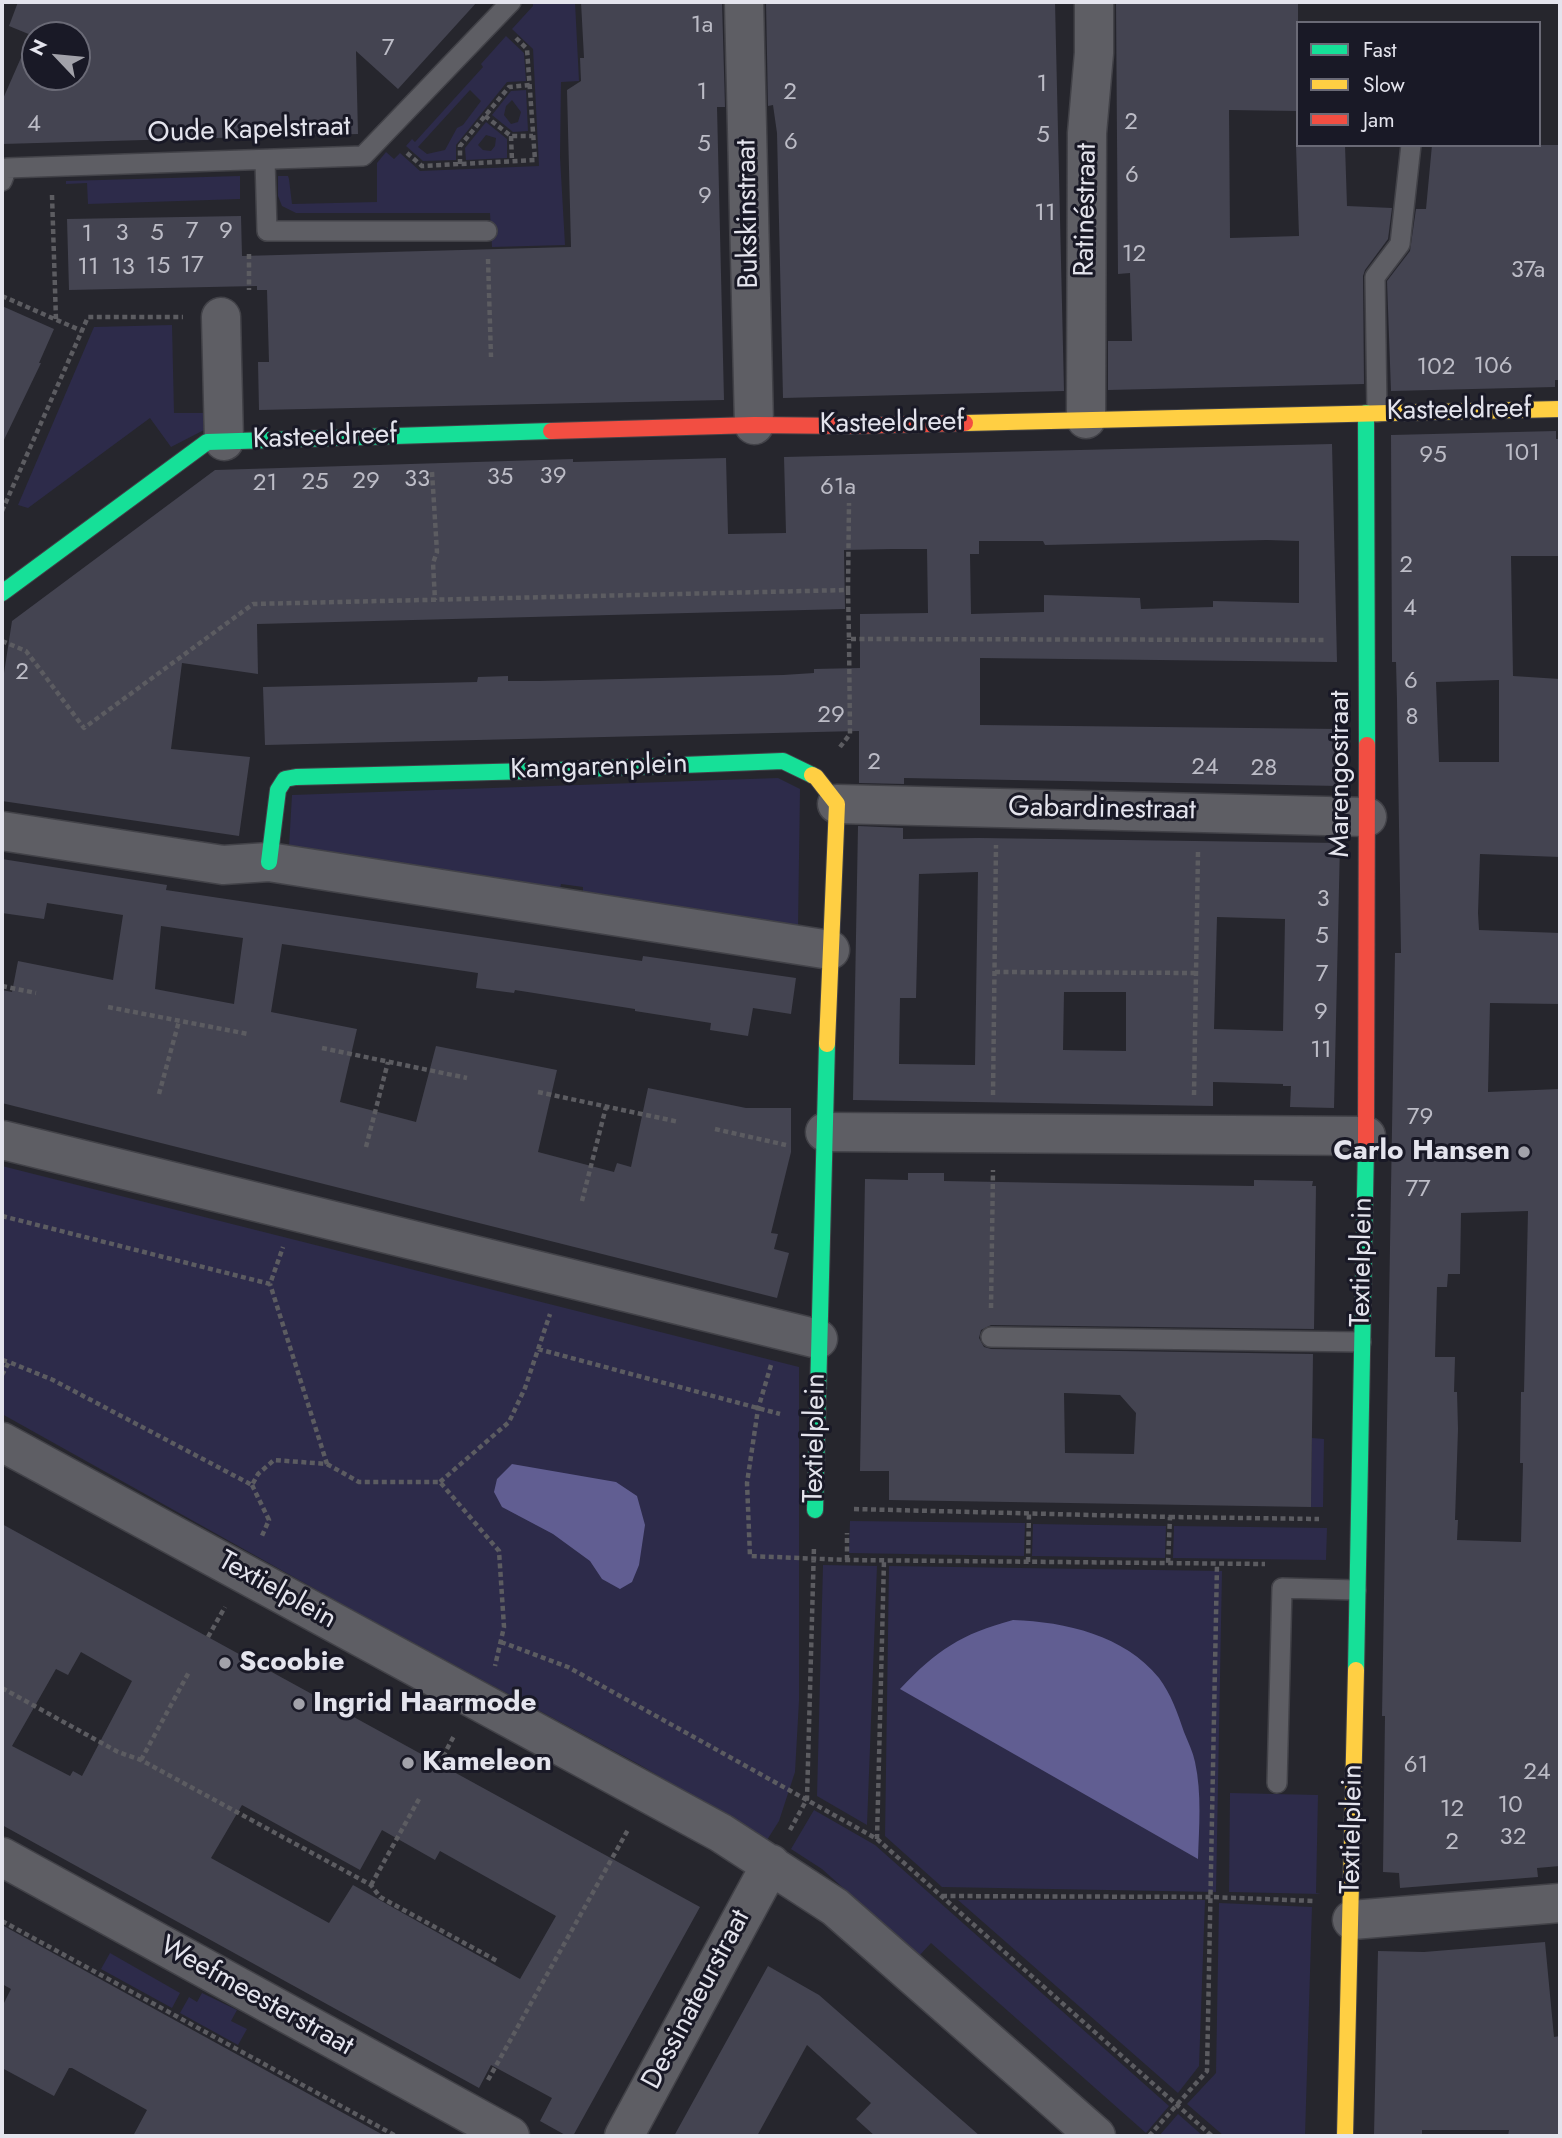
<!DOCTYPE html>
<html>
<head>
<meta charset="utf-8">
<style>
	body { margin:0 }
	#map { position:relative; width:1562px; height:2138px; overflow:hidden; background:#26262d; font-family:Jost,sans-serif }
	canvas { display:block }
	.frame { position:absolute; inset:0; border:4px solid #e4e4ed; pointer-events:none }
	.legend { position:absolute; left:1296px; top:21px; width:245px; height:126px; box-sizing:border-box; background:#191926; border:2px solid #6a6a76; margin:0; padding:9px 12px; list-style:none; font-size:21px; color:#e4e4ed }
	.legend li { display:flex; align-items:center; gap:14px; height:35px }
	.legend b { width:35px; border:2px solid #6a6a76 }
	.north { position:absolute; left:21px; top:21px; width:70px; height:70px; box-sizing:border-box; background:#191926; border:2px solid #6a6a76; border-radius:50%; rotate:296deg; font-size:19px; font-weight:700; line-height:28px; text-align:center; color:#e4e4ed }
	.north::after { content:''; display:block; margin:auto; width:24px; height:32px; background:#a2a2aa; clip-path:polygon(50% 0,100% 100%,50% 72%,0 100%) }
</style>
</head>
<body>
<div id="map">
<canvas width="1562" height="2138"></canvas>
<div class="frame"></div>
<ul class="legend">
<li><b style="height:9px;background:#16e098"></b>Fast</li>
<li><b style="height:9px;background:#ffcf43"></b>Slow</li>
<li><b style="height:9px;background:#f24e42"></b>Jam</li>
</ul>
<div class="north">N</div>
</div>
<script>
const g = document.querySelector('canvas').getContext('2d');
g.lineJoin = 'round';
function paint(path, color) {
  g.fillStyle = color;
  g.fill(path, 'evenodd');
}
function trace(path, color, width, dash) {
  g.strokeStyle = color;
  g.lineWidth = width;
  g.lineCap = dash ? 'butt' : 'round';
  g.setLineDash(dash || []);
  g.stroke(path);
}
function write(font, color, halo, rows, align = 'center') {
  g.font = font + ' Jost,sans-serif';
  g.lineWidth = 6;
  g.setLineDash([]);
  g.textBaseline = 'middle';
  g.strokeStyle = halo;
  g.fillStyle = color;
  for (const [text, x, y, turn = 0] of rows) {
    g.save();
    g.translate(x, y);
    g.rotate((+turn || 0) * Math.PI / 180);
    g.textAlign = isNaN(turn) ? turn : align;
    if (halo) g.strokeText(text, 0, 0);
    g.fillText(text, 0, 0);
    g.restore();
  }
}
const green = new Path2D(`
	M533,2h42l4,79 -18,1 -1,75 5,88 -73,2 -2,-34h-194l-14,-7 -4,-10v-20h10l1,3 3,25 85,-2v-39l9,-11 8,7 6,-6 20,18 119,-5 -6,-117 -21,-20 21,-23z
	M506,36l18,17 2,28 -19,1 -51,63v15l-33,1 -17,-15 6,-7 3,3 68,-75 -2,-3zM470,90l11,11 -18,24 -6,3 -12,22 -18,4 -9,-7z
	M526,90l2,41 -15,1 -21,-17 19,-24zM512,100l9,12 -3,10 -7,2 -7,-9 2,-9z
	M486,122l21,17v19l-41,2 -1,-12zM486,135l10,3 -1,8 -4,5 -8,-1 -5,-5z
	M240,176v23l-152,5 -1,-21 -21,1v-3z
	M172,325l2,88h29l1,17 -33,17 -21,-29 -122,90 -10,-3 76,-178z
	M778,778l22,11 -2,138 -215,-27v-13l-22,-3 -2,12 -270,-49 3,-52z
	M2,1166l797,201v334l-4,71 -16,49 -12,19 -127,-75 -282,-152 -356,-199z
	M1312,1438l12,1 -1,68h-12z
	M850,1521l175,2 -1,33 -175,-3z
	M1033,1524l133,2 -1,32 -133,-2z
	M1174,1526l153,2 -1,32 -153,-2z
	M823,1565l54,1 -10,259 -50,-29z
	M889,1566l333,5 -6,321 -274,-5 -57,-51z
	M1230,1793l88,2 -2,98 5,1 -92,-2z
	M814,1810l61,35 294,261 -23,27 -215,-190 -12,13 -97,-87 -31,-20z
	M958,1900h247l-6,166 -21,27z
	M1219,1903l93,4 -7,229h-81l-37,-32 29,-31z
	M110,1953l70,40 -8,15 -71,-39z
	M202,1993l35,17 -6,11 16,8 -9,16 -58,-32 9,-16 8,5z
	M1178,2114l25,22h-44z`);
const water = new Path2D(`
	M512,1464l104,18 21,14 8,29 -6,40 -7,17 -12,7 -18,-10 -12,-18 -37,-27 -51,-27 -8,-15 3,-13z
	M1013,1620c53,2 111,15 146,58 12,16 19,36 25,54 4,10 9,20 11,30 7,32 4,66 3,97l-298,-170c37,-39 61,-55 113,-69z`);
const building = new Path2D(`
	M18,2h459l-79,87 -42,-38 2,83 -356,10v-43l29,-66 -22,-9zM35,35h42v42h-42z
	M581,2h141l3,105h-8l7,293 -465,10 -1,-48h11l-2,-72h-10v-4l-188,4 -2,-71 174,-3 1,40 329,-9 -4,-157 14,-9 -1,-23h4z
	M766,2h289l9,389 -281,7 -6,-265 -4,-28 -5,1z
	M1116,2h182v109l-69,-1 1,128 69,-2 -3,-91h49l2,61 45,2 -4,31 -23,31 -2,6 1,108 -256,6v-49h24l-2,-68 -12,1z
	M1432,145h128v235h-5v7l-164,4 -4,-110 23,-30 6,-42h10z
	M2,306l52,23 -15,34h2l-39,81z
	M1556,431v8h4v117h-49l2,120 47,3v178l-80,-3 -2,59 1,17 81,3v71l-70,-1 -2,89 71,-3 1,777 -23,2 1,9 -138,11 -1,-15 -16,-1 2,-156h-3l13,-763h6l-4,-253 -1,-38h-4l-1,-227zM1499,680v82h-60l-3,-80zM1528,1211l-4,181h-3l-1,71h3l-2,79 -64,-2 1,-20h-3l3,-91 -1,-37h-3l1,-35h-20l2,-70h10l1,-13h12l1,-61z
	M1332,444l5,218 -357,-4v67l359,4 1,57 -436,-8v6l-45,-1v-52l-594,14 -2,-58 214,-5 1,-5 30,-1v5h31l244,-6 31,-2v-4l46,-1v-54l68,-1 -1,-64h-35l-48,1 1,59 -588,15 1,50 -76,-11 -11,86 79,8 -11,79 -237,-35v-115l10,-65 203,-151 358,-11v3l153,-4 2,76 58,-1 -2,-76zM1267,540l32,1v62l-86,-2v6l-72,2 -1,-11 -96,-3v17l-73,2 -1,-60h9v-13h64l2,4z
	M858,826l45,2v11l76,-1 361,5 -6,265 -44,-1 1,-21h-8v-2l-70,-2v24l-360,-6zM978,872l-3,193 -76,-1 1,-66h16l3,-124zM1217,917l68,2 -2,112 -69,-2zM1064,992h62v59l-63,-1z
	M2,859l165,26 -1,5 476,71 1,-5 153,22 -5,36 -38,-6 -5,28 -38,-6 1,-7 -76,-12v-2l-120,-19 -1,3 -38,-5 2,-15 -196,-29 -11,68 86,17 -17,73 76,20 20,-76 121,24 -19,82 76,20 3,-9 14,4 17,-79 98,20h45v44l-20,81 7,1 -4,15 15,4 -12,45 -775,-195v-113l10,2 6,-31 95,19 10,-65 -76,-12 -3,16 -42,-6zM161,926l82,12 -9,66 -79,-15z
	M908,1173h36v8l111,2 199,3v-6l59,1 -1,5h4l-2,143 -323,-4 -10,5 -2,8 5,9 7,2 322,5 -2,153 -422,-7v-29h-29l5,-292 43,1zM1064,1393l56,2 16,18 -2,41 -69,-1z
	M2,1524l698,383 -127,229h-6l-27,-15 12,-23 -61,-33 -12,23 -477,-263zM81,1652l51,29 -50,95 -9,-5 -3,5 -58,-30 44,-77 12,6zM242,1805l118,65 22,-40 53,30 5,-9 116,65 -36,63 -167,-94 -24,38 -118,-65z
	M2,1925l236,130 147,81h-252l14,-26 -75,-42h-3l-15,28 -52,-28v-61l9,-18 -9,-5z
	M1545,1942l9,95 6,-1v100h-52l1,-6h-87v6h-48l4,-185 46,1z
	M768,1966l51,29 161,141h-105l-19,-17 15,-16 -64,-58 -50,91h-83z`);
const path = new Path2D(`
	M485,116l26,20h22
	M511,136l1,25
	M407,153l15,13 113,-6 -8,-111 -11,-11
	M460,164v-18l49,-59 21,-2
	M52,195l4,125
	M249,254v36
	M488,259l3,98
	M2,296l80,35
	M432,472l5,80 -4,11 2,37
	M2,511l86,-194h95
	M848,590l1,49 478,1
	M2,641l24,10 58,77 169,-124 595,-14 1,-87
	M840,747l10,-13 -1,-95
	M995,972l201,1
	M2,986l34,7
	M108,1007l140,27
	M322,1048l145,30
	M538,1092l141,30
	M159,1094l20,-73
	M993,1095l3,-250
	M1194,1095l4,-243
	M715,1129l71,16
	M366,1147l22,-85
	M582,1201l24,-94
	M2,1216l268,68 13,-37
	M991,1308l2,-138
	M538,1349l242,65
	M2,1360l7,2
	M771,1365l-13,44 -11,74 3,73 97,4 418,4
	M2,1375l7,-13 44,18 199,105 6,-11 16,-14 53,4 -57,-180
	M327,1464l32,18h81l59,69 5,76 -9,39
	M440,1482l69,-60 16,-34 25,-74
	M252,1485l17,35 -8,18
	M854,1509l316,8 -2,47
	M1170,1517l149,2
	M847,1560v-27
	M1028,1562l1,-49
	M208,1637l17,-30
	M501,1642l67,25 309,172 335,297
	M2,1688l116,64 23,8 230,125 9,12 119,65
	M141,1760l48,-88
	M439,1764l16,-30
	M790,1830l17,-31 7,-253
	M877,1839l7,-279
	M371,1885l48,-86
	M942,1896l269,1 104,4
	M2,1921l394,215
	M488,2080l141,-252
	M1149,2136l58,-65 10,-506`);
const lane = new Path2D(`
	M265,160l2,71h220
	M2,181l5,-13 356,-12 148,-154
	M1377,412l-2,-135 25,-33 11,-99
	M991,1337l370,5
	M1277,1783l5,-195 74,2`);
const street = new Path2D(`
	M744,2l10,423
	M221,317l3,124
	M1086,419l1,-286 7,-80v-51
	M837,804l530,13
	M2,831l221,34 46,-3 561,88
	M825,1132l541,4
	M2,1140l816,199
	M2,1442l719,391 114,74 261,229
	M2,1857l508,279
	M1352,1920l208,-17
	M624,2136l147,-272`);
const fast = new Path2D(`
	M1366,413l1,332
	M2,593l205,-151 344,-11
	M269,862l9,-72 7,-11 11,-2 236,-6 251,-10 29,14
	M815,1510l12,-466
	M1356,1670l10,-526`);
const slow = new Path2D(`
	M965,423l595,-14
	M812,775l4,2 21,27 -10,240
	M1345,2136l11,-466`);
const jam = new Path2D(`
	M551,431l203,-6 95,1 116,-3
	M1366,1144l1,-399`);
const markers = [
	[1524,1152,7,"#a2a2aa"],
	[225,1663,7,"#a2a2aa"],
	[299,1704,7,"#a2a2aa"],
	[408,1763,7,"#a2a2aa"]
];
const numberNames = [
	["1a",702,26],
	["7",388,49],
	["1",1042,85],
	["1",702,93],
	["2",790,93],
	["2",1131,123],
	["4",34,125],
	["5",1043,136],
	["6",791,143],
	["5",704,145],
	["6",1132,176],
	["9",705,197],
	["11",1045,214],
	["7",192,232],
	["9",226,232],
	["3",122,234],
	["5",157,234],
	["1",87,235],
	["12",1134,255],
	["17",192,266],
	["15",158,267],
	["11",88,268],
	["13",123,268],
	["37a",1528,271],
	["106",1493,367],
	["102",1436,368],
	["101",1522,454],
	["95",1433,456],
	["39",553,477],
	["35",500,478],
	["33",417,480],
	["29",366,482],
	["25",315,483],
	["21",265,484],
	["61a",838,488],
	["2",1406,566],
	["4",1410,609],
	["2",22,673],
	["6",1411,682],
	["29",831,716],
	["8",1412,718],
	["2",874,763],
	["24",1205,768],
	["28",1264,769],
	["3",1323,900],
	["5",1322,937],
	["7",1322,975],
	["9",1321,1013],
	["11",1321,1051],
	["79",1420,1118],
	["77",1418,1190],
	["61",1416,1766],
	["24",1537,1773],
	["10",1510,1806],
	["12",1452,1810],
	["32",1513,1838],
	["2",1452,1843]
];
const streetNames = [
	["Oude Kapelstraat",249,131,-2],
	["Ratinéstraat",1087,210,-89],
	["Bukskinstraat",749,214,-91],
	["Kasteeldreef",1459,411,-1],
	["Kasteeldreef",892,424,-1],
	["Kasteeldreef",325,438,-2],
	["Kamgarenplein",599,768,-2],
	["Marengostraat",1341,774,-90],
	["Gabardinestraat",1102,810,1],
	["Textielplein",1363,1262,-89],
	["Textielplein",816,1438,-89],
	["Textielplein",277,1591,29],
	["Textielplein",1353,1829,-89],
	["Weefmeesterstraat",256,1997,29],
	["Dessinateurstraat",697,2000,-62]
];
const poiNames = [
	["Carlo Hansen",1510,1152,"right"],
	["Scoobie",239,1663],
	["Ingrid Haarmode",313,1704],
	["Kameleon",422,1763]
];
paint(green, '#2d2b4a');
paint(water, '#615e92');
paint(building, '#444451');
trace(lane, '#424248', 22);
trace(street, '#424248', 41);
trace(fast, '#424248', 18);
trace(slow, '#424248', 18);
trace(jam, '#424248', 18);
trace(path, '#5c5c61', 4.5, [5, 3.5]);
trace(lane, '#5e5e64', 19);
trace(street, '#5e5e64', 38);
trace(fast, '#16e098', 16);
trace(slow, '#ffcf43', 16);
trace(jam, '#f24e42', 16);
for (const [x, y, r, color] of markers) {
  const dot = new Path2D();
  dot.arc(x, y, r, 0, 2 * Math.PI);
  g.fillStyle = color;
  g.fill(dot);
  trace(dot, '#191926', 2.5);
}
write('24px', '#bcbcc6', null, numberNames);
write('28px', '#e4e4ed', '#191926', streetNames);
write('bold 28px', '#e4e4ed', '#191926', poiNames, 'left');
</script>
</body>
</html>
